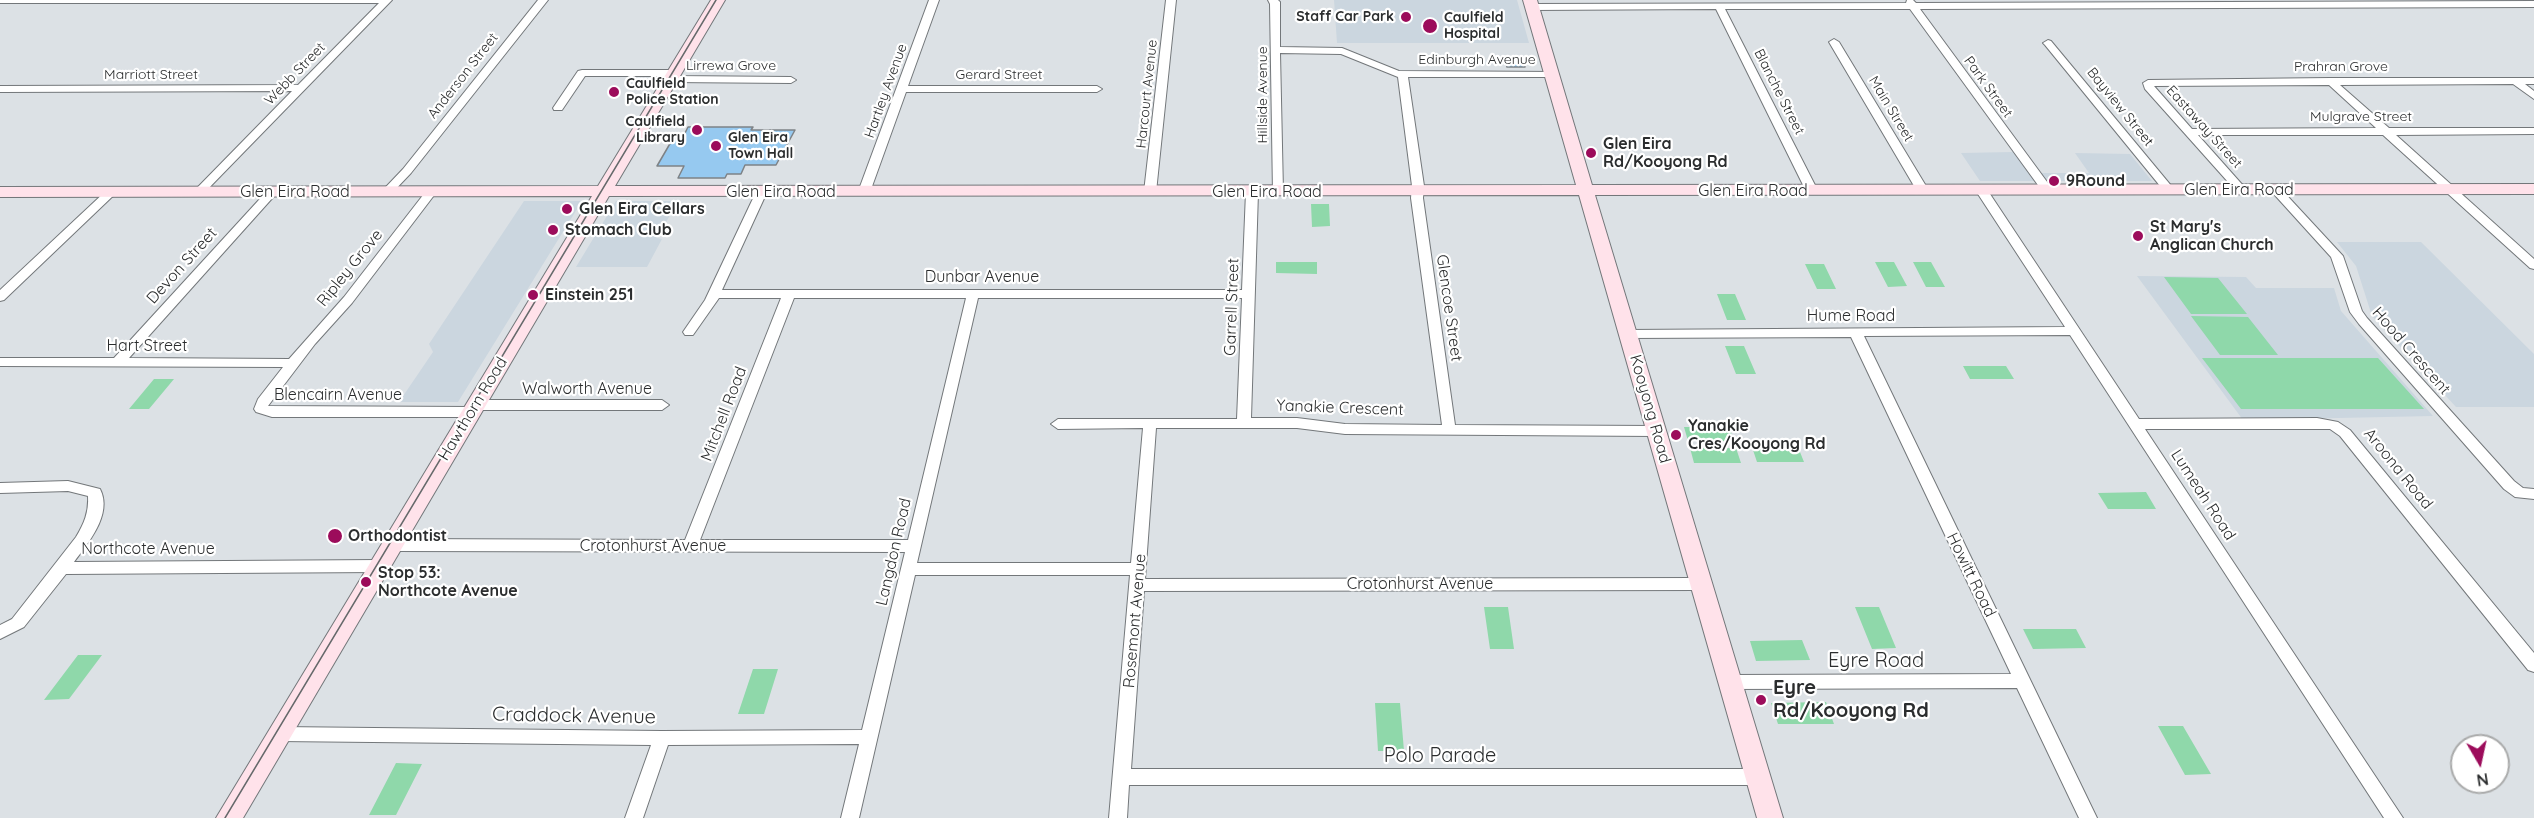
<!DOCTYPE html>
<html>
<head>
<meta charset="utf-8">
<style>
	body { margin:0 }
	#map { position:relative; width:2534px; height:818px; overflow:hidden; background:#dce1e5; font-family:Quicksand,sans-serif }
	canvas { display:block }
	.north { position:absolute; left:2450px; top:734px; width:60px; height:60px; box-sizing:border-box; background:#fff; border:2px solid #aaabab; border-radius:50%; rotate:171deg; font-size:16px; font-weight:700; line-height:24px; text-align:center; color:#2b2d2e }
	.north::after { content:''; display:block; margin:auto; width:21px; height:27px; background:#9c0c5b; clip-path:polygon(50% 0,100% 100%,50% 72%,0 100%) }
</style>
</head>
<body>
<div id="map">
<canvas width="2534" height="818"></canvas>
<div class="north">N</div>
</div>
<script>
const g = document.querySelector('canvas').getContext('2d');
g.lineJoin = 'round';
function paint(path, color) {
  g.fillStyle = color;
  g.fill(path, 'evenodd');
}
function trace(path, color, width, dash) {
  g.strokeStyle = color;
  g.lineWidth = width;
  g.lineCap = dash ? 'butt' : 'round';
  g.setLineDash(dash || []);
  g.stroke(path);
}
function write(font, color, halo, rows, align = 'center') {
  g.font = font + ' Quicksand,sans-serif';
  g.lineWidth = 4.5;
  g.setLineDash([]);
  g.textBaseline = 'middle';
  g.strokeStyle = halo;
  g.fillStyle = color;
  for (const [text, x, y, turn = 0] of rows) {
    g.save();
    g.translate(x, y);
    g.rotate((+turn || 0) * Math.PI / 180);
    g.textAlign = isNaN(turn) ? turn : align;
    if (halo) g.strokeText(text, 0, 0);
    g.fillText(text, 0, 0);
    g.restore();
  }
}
const built = new Path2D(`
	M1334,0h183l12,43h-192z
	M2013,152l16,21h60l-14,-20 55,1 22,27h-172l-19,-28z
	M524,201h58l-124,201h-59l34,-50 -4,-8z
	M616,201h62l-21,37 5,1 -15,28h-71z
	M2337,242h84l113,112v53h-78l-84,-91 -16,-50z
	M2137,276l109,1 10,11h78l7,23 92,105 -190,4z`);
const green = new Path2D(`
	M1311,204h18l1,22 -18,1z
	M1276,262h41v12l-41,-1z
	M1875,262h19l13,24 -19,1z
	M1913,262h18l14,25h-19z
	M1805,264h19l12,25h-19z
	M2164,277l54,1 29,36h-56z
	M1717,294h18l11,26h-19z
	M2191,316l57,1 30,38h-58z
	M1725,346h19l12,28h-20z
	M2202,358h176l46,51h-183z
	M1963,366h43l8,13h-44z
	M154,379h20l-25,30h-20z
	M1684,427h45l5,14h-46z
	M1752,447h46l6,15h-47z
	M1690,448h46l5,15h-47z
	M2146,492l10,17h-48l-10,-16z
	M1484,607h24l6,42h-24z
	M1855,607h24l17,41 -24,1z
	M2023,629h53l10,19 -53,1z
	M1802,640l8,20 -54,1 -6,-20z
	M78,655h24l-33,44 -25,1z
	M753,669h25l-14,45h-26z
	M1826,702l8,22h-56l-7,-21z
	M1375,703h25l4,48h-26z
	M2158,726h25l28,48 -26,1z
	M396,763l26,1 -26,51h-27z`);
const building = new Path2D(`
	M1504,57h18l3,10h-18z
	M688,127h65l-2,3h44l-19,35h-31l-4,9h-14l-2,4h-47l6,-12h-27l18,-31h9z`);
const street = new Path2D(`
	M0,0h392l-189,194 -4,1 -6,-3 2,-2 97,-99 -292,1v-6l298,-1 81,-82h-379z
	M538,0h10l-137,173 -20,21h-8v-4l20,-21z
	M929,0h10l-31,86h189l5,3 -5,3h-191l-36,100 -2,2h-8l-2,-2z
	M1166,0h10l-20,192 -6,3 -6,-3z
	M1268,0h10l2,2v45l62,1 57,23 157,1v4l-4,1h-144l16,109 -1,12 32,227 201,1 7,5 -7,5 -311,-2 -48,-6h-141l-11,151 557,-1 5,2 3,4 -3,4 -5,2 -558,1 -13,178h627l6,3 3,5 -3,5 -6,3h-629l-2,33h-18l21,-243h-215l-56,243h-18l18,-74 -191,1 -25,73h-18l26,-73 -372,-4 -6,-2 -2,-5 2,-5 6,-2 383,4 200,-1 43,-178 -513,-1 -5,-2 -2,-4 2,-4 5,-2 293,1 96,-242h-62l-26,37h-8l-2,-3 22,-32 52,-110 4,-1 6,3 -45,98h520l4,-98 6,-3 4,1 2,2 -7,226h46l48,6 97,1 -31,-227 1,-12 -14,-109 -57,-23 -61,-1 3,139 -2,2h-8l-3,-190zM794,298h172l-58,242h-208zM978,298h264l-5,121h-179l-7,5 7,5 85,-1 -12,135h-214z
	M1907,0h6l3,3 618,-2v6l-614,2 133,181 -6,3 -4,-1 -133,-183h-185l93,182 -6,3 -6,-3 -90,-182 -184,1 -5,-3 5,-3 374,-1z
	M1834,39l5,3 90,149 -2,2 -4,1 -6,-3 -88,-149z
	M2048,40l3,1 122,147v4h-8l-120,-147 -2,-2z
	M582,70h92l5,3 -5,3 117,1 5,3 -5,3 -121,-1 -5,-3 5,-3h-85l-23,34h-8l-1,-2 25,-37z
	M2330,78h204v6h-9l9,7v8l-21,-15 -173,1 49,43h145v6l-138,1 138,124v10l-4,-1 -147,-133h-185l49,55 -6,3 -4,-1 -92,-103 -2,-6 5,-3zM2329,85l47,43 -184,1 -38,-43z
	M2276,187l4,1 63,68 19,55 5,7 147,163 9,7 11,1v10l-19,-2 -11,-8 -145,-165 -9,-12 -19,-55 -59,-65 -2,-2z
	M1982,188l6,3 151,228 178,-1 21,4 12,8 184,223v19l-6,-2 -188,-234 -10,-7h-185l258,389h-19l-314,-483 -206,1 233,482h-18l-62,-130 -286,1 -6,-2 -2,-5 2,-5 6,-2 280,-1 -160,-337 -223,1 -6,-4 6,-4 437,-3 -89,-136z
	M111,189l6,3 -2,2 -111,106 -4,1v-11l107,-100z
	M272,189l6,3 -2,2 -147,164 160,1 55,-62 83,-107 4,-1 6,3 -2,2 -83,109 -37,41 -47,62 203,1v-5l5,-2h186l7,5 -7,5h-185v5l-5,2h-200l-16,-5 -2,-3 4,-10 25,-32 -283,-1v-8h114l154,-168z
	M68,481l32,8c13,25 -12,54 -26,73l305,-2 5,2 3,4 -3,4 -5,2 -313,2 -42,53 -24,12v-14l12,-6 64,-82c8,-13 13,-25 12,-41l-20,-5 -68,2v-10z`);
const secondary = new Path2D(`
	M711,0h14l-110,186 961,-1 -53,-185h14l55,185 942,-1v10l-939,1 188,623h-26l-178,-623 -970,1 -366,622h-27l376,-622 -592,1v-10l598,-1z`);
const tram = new Path2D(`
	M225,818l491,-818`);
const markers = [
	[1406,17,6,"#9c0c5b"],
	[1430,26,8,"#9c0c5b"],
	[614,92,6,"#9c0c5b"],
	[697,130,6,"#9c0c5b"],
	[716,146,6,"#9c0c5b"],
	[1591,153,6,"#9c0c5b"],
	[2054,181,6,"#9c0c5b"],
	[567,209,6,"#9c0c5b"],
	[553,230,6,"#9c0c5b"],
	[2138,236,6,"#9c0c5b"],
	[533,295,6,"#9c0c5b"],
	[1676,435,6,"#9c0c5b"],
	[335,536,8,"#9c0c5b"],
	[366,582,6,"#9c0c5b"],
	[1761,700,6,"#9c0c5b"]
];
const farPoinames = [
	["Staff Car Park",1394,17,"right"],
	["Caulfield",1444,18],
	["Hospital",1444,34],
	["Caulfield",626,84],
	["Police Station",626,100],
	["Caulfield",685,122,"right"],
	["Library",685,138,"right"],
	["Glen Eira",728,138],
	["Town Hall",728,154]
];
const farStreetnames = [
	["Edinburgh Avenue",1477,60],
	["Lirrewa Grove",731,66],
	["Prahran Grove",2341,67],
	["Webb Street",295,74,-46],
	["Marriott Street",151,75],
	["Gerard Street",999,75],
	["Anderson Street",463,76,-52],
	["Park Street",1988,87,54],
	["Hartley Avenue",886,91,-70],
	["Blanche Street",1779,92,63],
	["Harcourt Avenue",1147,94,-84],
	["Hillside Avenue",1263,95,-90],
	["Bayview Street",2120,107,51],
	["Main Street",1891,109,59],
	["Mulgrave Street",2361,117],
	["Eastaway Street",2204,127,48]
];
const poiNames = [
	["Glen Eira",1603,144],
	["Rd/Kooyong Rd",1603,162],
	["9Round",2066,181],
	["Glen Eira Cellars",579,209],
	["St Mary's",2150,227],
	["Anglican Church",2150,245],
	["Stomach Club",565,230],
	["Einstein 251",545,295],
	["Yanakie",1688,426],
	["Cres/Kooyong Rd",1688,444],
	["Orthodontist",348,536],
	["Stop 53:",378,573],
	["Northcote Avenue",378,591]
];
const streetNames = [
	["Glen Eira Road",2239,190],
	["Glen Eira Road",1753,191],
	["Glen Eira Road",295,192],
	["Glen Eira Road",781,192],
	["Glen Eira Road",1267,192],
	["Devon Street",182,266,-48],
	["Ripley Grove",350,268,-51],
	["Dunbar Avenue",982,277],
	["Garrell Street",1232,307,-88],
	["Glencoe Street",1449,308,82],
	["Hume Road",1851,316],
	["Hart Street",147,346],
	["Hood Crescent",2411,351,49],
	["Walworth Avenue",587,389],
	["Blencairn Avenue",338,395],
	["Yanakie Crescent",1340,408,2],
	["Hawthorn Road",473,409,-59],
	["Kooyong Road",1650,409,74],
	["Mitchell Road",724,414,-69],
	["Aroona Road",2398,469,51],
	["Lumeah Road",2203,495,57],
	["Crotonhurst Avenue",653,546],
	["Northcote Avenue",148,549],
	["Langdon Road",894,552,-77],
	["Howitt Road",1971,575,64],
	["Crotonhurst Avenue",1420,584],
	["Rosemont Avenue",1135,621,-85]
];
const nearStreetnames = [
	["Eyre Road",1876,661],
	["Craddock Avenue",574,716,1],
	["Polo Parade",1440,756]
];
const nearPoinames = [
	["Eyre",1773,688],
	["Rd/Kooyong Rd",1773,711]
];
paint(built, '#cbd6df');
paint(green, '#8fd8aa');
paint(building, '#96c9f0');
trace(building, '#7e8286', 1.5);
trace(street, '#73777a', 2);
trace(secondary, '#73777a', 2);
paint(street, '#fff');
paint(secondary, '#ffe2ea');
trace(tram, '#66696b', 1.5);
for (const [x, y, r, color] of markers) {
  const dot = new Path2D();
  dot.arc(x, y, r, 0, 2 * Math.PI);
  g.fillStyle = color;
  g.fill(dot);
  trace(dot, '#fff', 2);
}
write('bold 14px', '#2b2d2e', '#fff', farPoinames, 'left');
write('14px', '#2b2d2e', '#fff', farStreetnames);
write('bold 16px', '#2b2d2e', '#fff', poiNames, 'left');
write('16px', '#2b2d2e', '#fff', streetNames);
write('20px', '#2b2d2e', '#fff', nearStreetnames);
write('bold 20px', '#2b2d2e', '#fff', nearPoinames, 'left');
</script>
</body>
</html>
